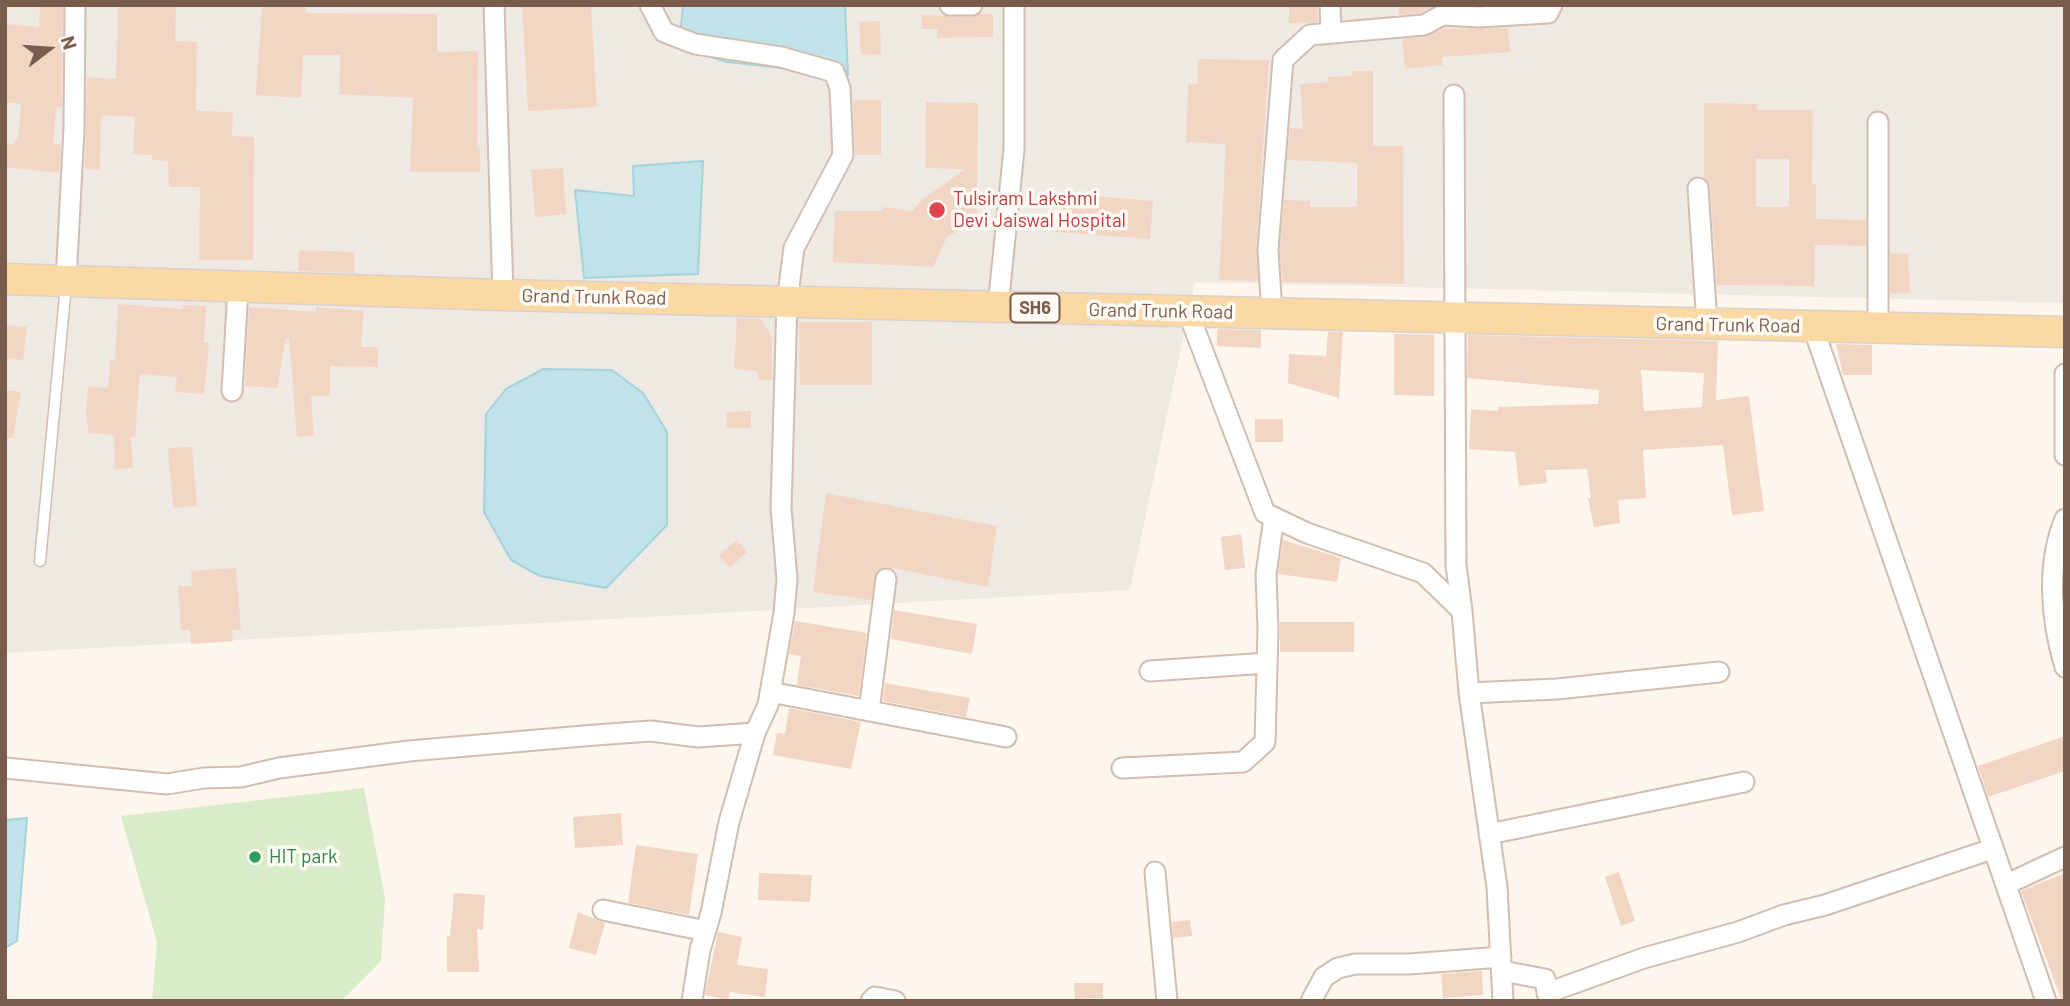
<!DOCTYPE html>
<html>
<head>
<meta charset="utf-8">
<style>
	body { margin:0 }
	#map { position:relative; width:2070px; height:1006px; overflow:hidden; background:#fdf6ec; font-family:Barlow,sans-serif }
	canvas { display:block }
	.frame { position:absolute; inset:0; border:7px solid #7a5c4d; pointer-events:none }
	.north { position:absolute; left:14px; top:14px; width:70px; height:70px; -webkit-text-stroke:5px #fffaf3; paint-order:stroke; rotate:73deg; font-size:19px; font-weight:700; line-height:28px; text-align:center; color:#7a5c4d }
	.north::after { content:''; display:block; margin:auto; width:24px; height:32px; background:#7a5c4d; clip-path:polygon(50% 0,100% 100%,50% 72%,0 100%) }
</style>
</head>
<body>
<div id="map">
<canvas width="2070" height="1006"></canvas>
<div class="frame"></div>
<div class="north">N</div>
</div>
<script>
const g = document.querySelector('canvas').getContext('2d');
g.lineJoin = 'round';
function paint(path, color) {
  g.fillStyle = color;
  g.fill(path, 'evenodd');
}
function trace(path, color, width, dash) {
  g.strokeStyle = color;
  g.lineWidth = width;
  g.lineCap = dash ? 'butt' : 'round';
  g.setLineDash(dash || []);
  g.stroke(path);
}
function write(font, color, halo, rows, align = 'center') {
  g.font = font + ' Barlow,sans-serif';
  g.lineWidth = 7;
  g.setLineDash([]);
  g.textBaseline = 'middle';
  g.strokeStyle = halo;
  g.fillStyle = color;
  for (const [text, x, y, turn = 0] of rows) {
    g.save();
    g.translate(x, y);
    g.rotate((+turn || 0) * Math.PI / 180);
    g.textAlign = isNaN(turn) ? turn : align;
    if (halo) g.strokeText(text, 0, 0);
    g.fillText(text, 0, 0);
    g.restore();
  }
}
const industrial = new Path2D(`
	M5,5h2060v298l-870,-21 -65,308 -1125,63z`);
const green = new Path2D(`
	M364,788l21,110 -4,63 -40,40h-189l5,-59 -36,-126z`);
const water = new Path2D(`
	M683,5h162l3,70 -121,-13 -48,-15z
	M703,161l-5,113 -114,4 -9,-88 59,6 -1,-30z
	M543,369l69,1 31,23 24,39v93l-61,63 -66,-12 -29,-16 -27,-48 2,-98 20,-25z
	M27,818l-10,123 -12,7v-128z`);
const building = new Path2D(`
	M40,5h23l-1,102h-6l-3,37 8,1 -2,28 -54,-6v-24l9,1 1,-5 3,1 3,-36 -16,-2v-78l34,3z
	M118,5h58l-1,36 22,1 -1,69 37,1 -1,24 22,1 -1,123h-54l1,-73h-31l-1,-26 -16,-1v-5l-19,-1 2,-37 -34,-2 -1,55 -15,-1 2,-92 29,2z
	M262,5h44v8l131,1v38l41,-1 -1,97 3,1v23h-70l3,-74 -74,-4 1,-39h-37l-2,43 -45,-3z
	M591,5l6,102 -69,4 -6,-105z
	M1289,5h29v17l-29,1z
	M1398,5h37l-15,8 -21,2z
	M979,14h14v23l-56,1 1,-9h-16v-14l50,2z
	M880,21l1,33 -20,1 -2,-33z
	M1508,28l2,24 -68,5 1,8 -38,4 -3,-30 24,-2 16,-8z
	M1198,59l71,1 -13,189 2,32 -39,-1 7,-136 -40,-2 2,-59 9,1z
	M1352,71h21v75h30l1,138 -122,-2 -2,-32 4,-50 26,1v6h47v-44l-70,-3 3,-32 13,1 -3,-45 28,-2v-5l24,-1z
	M853,100h28v55h-26z
	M926,102l52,1 -1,116 -30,18 -14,30 -100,-5 2,-51h48v-4l30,4 6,-9 46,-33 -40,-1z
	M1704,103l53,1v6h56l-1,74h4v35l50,1v26l-51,-1 -1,41 -97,-1 -7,-98 -6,-10zM1756,159h33v48h-33z
	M563,168l3,46 -31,3 -4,-47z
	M1059,193l94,8 -3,38 -94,-7z
	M299,250l56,2 -1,21 -56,-2z
	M1908,253l2,40 -20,1v-40z
	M118,304l65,5v-4l23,1 -2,37h5l-5,51 -29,-2 2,-15 -37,-3 -5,63h-4l2,31 -18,1 -1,-34 -25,-2 -3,-19 2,-28 20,2 2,-28h5z
	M249,307l67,5v-5l48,4 -3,36h17v20l-48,-1v30h-19l3,40 -17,1 -8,-99h-3l-9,50 -32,-2z
	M737,318l24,1 11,18v43h-14l-1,-9 -23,-2z
	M799,322h73v63h-72z
	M5,325l22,2 -4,33 -18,-2z
	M1217,329l44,1v18l-44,-2z
	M1328,332h15l-4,66 -51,-15 1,-29 37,2z
	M1394,334l40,1v61l-40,-1z
	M1468,335l250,6 -2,59 33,-4 15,115 -32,4 -9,-70 -80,5 3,48 -28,2 2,23 -26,4 -6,-29h3l-4,-29 -42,1 2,13 -28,3 -4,-34 -46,-3 2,-40 27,2v-4l100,-3 1,-14 -132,-12zM1641,370l63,3 -2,34 -58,4z
	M1836,344l36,1v30h-29z
	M5,390l16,2 -8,46h-8z
	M751,411v17h-24l-1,-16z
	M1255,419h28v23h-28z
	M192,447l5,59 -24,2 -5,-60z
	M826,493l171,33 -9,61 -101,-20 -11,5 -5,28 -58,-8z
	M1241,534l4,34 -20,2 -4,-33z
	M737,540l10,12 -17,16 -11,-13z
	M1283,540l58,18 -4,24 -59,-8z
	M236,568l5,62h-9l1,11 -42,3 -1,-14h-9l-3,-44h14l-1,-15z
	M894,610l83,14 -5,30 -81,-15z
	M795,621l72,12 -8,63 -62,-11 4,-29 -12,-2z
	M1280,622h74v30h-74z
	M885,683l85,15 -4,19 -83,-16z
	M789,708l72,14 -10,47 -78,-14 4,-22 8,1z
	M2065,736v35l-77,26 -10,-31z
	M621,813l2,32 -48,3 -2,-31z
	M636,845l62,9 -9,61 -61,-12z
	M1619,872l16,49 -14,5 -16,-49z
	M759,873l53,2 -2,27 -52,-2z
	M2065,873v128h-3l-41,-110z
	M454,893l31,2 -2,35 -6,-1 2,43h-32v-36h3z
	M578,912l27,11 -9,32 -27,-7z
	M1190,920l2,16 -19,2 -1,-16z
	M718,932l24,5 -5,28 31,4 -3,28 -35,-5 -2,8 -23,-5z
	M1482,971l1,24 -40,3 -2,-24z
	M1074,983h29v15l-28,1z`);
const lane = new Path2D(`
	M40,561l26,-276`);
const street = new Path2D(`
	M494,5l9,290
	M650,5l14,27 31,12 86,13 53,15 6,16 3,67 -49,93 -7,54 -6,206 6,71 -3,34 -16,92 -13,28 -26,89 -18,91 -11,37 -8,51
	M950,5h22
	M1330,5l1,27
	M1442,15l36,2 70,-4 4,-8
	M1454,95l2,470 6,46
	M1698,188l9,136
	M66,281l8,-152 1,-124
	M998,307l16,-158v-144
	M1188,312l77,201 42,20 116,40 39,38 7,82 28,194 6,114
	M1272,314l-4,-64 15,-190 27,-25 114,-10 26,-14v-6
	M1813,327l233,674
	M1878,328v-206
	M2065,374v81
	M232,391l6,-103
	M2065,519c-19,45 -14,102 0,148
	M1150,671l117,-8
	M770,692l236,45
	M1469,693l88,-4 162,-17
	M869,711l17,-132
	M5,768l162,16 37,-6 37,-1 38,-9 130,-17 186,-16 56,-4 47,6 57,-4
	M1122,768l121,-6 22,-20 3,-112 -2,-56 8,-56
	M1489,834l255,-52
	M1155,872l12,129
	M2007,884l58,-27
	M603,910l103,21
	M1502,971l43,8 2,14 97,-35 94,-26 46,-17 41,-10 167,-56
	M871,1001l4,-4 20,4
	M1311,1001l13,-24 14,-9 17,-4h54l92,-7`);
const primary = new Path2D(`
	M5,279l498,16 1562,37`);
const markers = [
	[937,210,9,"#e0444e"],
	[255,857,7,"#2e9e5b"]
];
const shields = [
	[1035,308,49]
];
const shieldNames = [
	["SH6",1035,308]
];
const healthNames = [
	["Tulsiram Lakshmi",953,199],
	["Devi Jaiswal Hospital",953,221]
];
const streetNames = [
	["Grand Trunk Road",594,297,1],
	["Grand Trunk Road",1161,311,1],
	["Grand Trunk Road",1728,325,1]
];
const leisureNames = [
	["HIT park",269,857]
];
paint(industrial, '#efe9e4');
paint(green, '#d8ecc9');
paint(water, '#bfe3e8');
trace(water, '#a5d3da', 2);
paint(building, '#f3d5c3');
trace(lane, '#d1beb0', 13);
trace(street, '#d1beb0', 23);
trace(primary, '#dad1cd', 33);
trace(lane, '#fff', 10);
trace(street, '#fff', 19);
trace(primary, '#fbd9a5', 30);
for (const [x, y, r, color] of markers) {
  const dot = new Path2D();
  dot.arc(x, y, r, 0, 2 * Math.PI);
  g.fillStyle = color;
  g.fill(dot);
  trace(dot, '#fffaf3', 2.5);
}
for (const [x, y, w] of shields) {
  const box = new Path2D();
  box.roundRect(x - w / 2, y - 14.5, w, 29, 5);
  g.fillStyle = '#fffaf3';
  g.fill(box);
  trace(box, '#7a5c4d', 2);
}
write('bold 18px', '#7a5c4d', null, shieldNames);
write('19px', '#be3a42', '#fffaf3', healthNames, 'left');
write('19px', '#7a5c4d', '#fffaf3', streetNames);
write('19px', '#27864d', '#fffaf3', leisureNames, 'left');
</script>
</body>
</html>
